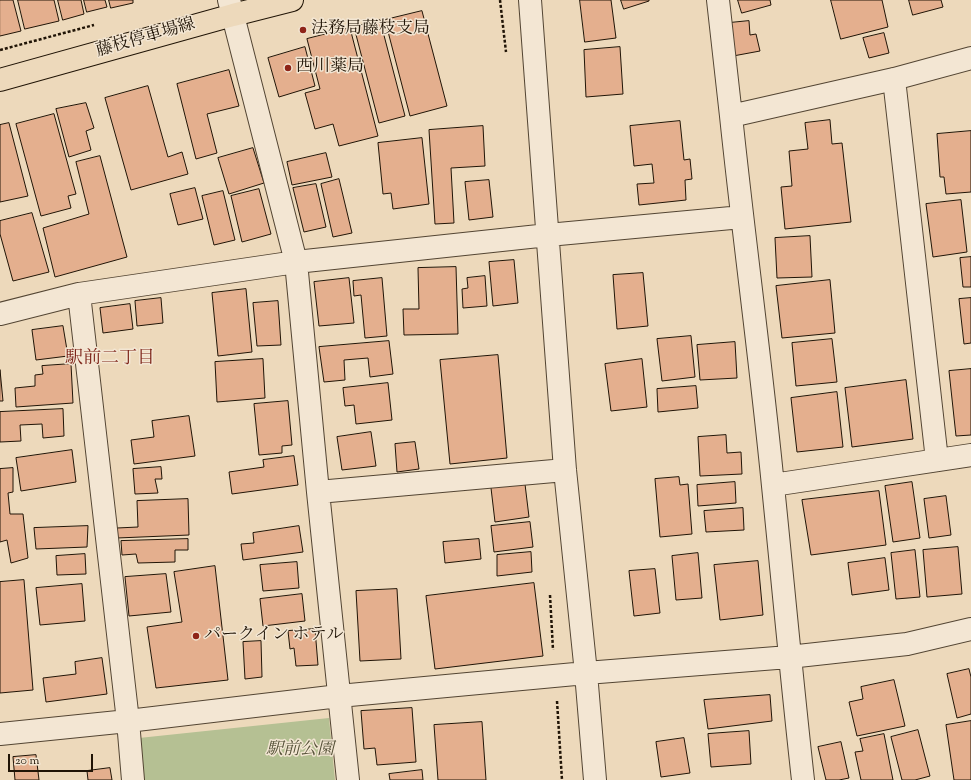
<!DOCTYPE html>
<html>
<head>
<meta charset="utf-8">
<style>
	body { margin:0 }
	#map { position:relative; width:971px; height:780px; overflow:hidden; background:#edd9bb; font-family:"Sorts Mill Goudy",serif }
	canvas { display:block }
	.scale { position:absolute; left:8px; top:754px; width:85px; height:18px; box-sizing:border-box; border:2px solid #201406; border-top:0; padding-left:5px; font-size:12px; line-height:14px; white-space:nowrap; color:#201406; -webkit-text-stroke:3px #f3e6d3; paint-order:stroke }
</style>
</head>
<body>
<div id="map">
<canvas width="971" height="780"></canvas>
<div class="scale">20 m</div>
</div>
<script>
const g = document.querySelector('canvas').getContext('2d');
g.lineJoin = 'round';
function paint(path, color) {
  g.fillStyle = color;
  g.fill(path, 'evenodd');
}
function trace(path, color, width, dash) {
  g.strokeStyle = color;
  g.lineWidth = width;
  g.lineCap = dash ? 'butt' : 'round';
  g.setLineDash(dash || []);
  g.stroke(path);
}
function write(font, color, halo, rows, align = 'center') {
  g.font = font + ' "Sorts Mill Goudy","Noto Serif JP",serif';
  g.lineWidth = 3;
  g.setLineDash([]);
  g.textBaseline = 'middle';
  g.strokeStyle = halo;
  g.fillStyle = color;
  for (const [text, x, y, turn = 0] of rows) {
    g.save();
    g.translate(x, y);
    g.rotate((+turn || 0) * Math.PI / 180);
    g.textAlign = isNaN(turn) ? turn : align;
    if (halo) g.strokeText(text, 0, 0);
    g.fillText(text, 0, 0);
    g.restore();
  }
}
const green = new Path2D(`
	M329,718l6,62h-191l-5,-42z`);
const building = new Path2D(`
	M0,0h13l8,31 -21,5z
	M18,0h36l5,21 -34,8z
	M58,0h23l3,14 -21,6z
	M84,0h21l2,7 -20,5z
	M109,0h24v3l-22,5z
	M580,0h31l5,38 -31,4z
	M621,0h28v1l-25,8z
	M738,0h32l1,5 -29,8z
	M831,0h51l6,27 -47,12z
	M909,0h32l2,7 -30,8z
	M422,11l25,95 -37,10 -25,-96z
	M380,20l25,96 -26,7 -25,-96z
	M749,21l1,14 6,-1 4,17 -27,5 -4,-33z
	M350,28l28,108 -39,10 -6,-22 -18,5 -10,-36 15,-4 -13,-50z
	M884,33l5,20 -20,5 -6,-20z
	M305,47l10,39 -36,11 -11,-39z
	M620,47l3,47 -37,3 -2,-47z
	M229,70l10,36 -32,8 10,39 -21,6 -19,-75z
	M148,86l20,71 14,-5 6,22 -57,16 -26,-92z
	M86,103l8,25 -8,3 5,19 -22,7 -13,-48z
	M54,114l22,80 -8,2 3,12 -30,8 -25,-92z
	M830,120l2,24 10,-1 9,79 -66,7 -4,-42 11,-1 -3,-35 19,-2 -3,-26z
	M680,121l4,39 6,-1 2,20 -7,1 1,20 -47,5 -2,-21 17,-1 -2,-19 -18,2 -4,-40z
	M9,123l19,73 -28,6v-77z
	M483,126l2,40 -34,2 3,55 -19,1 -6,-94z
	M971,131v61l-25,2 -2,-17h-4l-3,-43z
	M422,138l7,66 -36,5 -2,-16 -8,1 -5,-51z
	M253,148l11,35 -35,11 -11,-36z
	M326,153l6,24 -40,8 -5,-23z
	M100,156l27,101 -72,20 -12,-49 46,-14 -13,-52z
	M339,179l13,54 -19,4 -12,-53z
	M489,180l4,37 -24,3 -4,-38z
	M316,184l10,43 -22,5 -11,-44z
	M195,188l8,31 -25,6 -8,-31z
	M259,189l12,45 -29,8 -11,-46z
	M223,191l12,49 -21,5 -12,-49z
	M961,200l6,52 -34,5 -7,-53z
	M32,213l17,59 -36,9 -13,-47v-13z
	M810,236l2,41 -35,1 -2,-40z
	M971,257v30h-8l-3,-29z
	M514,260l4,43 -25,3 -4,-44z
	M456,267l2,67 -54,1 -1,-26h16l-1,-41z
	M643,273l5,53 -31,3 -4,-54z
	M485,276l2,30 -24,2 -1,-19 6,-1 -1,-10z
	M349,278l5,45 -35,3 -5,-44z
	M382,278l5,58 -22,2 -4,-43 -7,1 -1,-15z
	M830,280l5,53 -53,5 -6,-52z
	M246,289l6,63 -34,4 -6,-63z
	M161,298l2,25 -26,3 -2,-25z
	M971,298v45l-7,1 -5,-45z
	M278,301l3,44 -24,1 -4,-43z
	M130,304l3,25 -30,4 -3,-25z
	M63,326l5,30 -32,4 -4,-30z
	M691,336l4,41 -33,4 -5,-42z
	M832,339l5,43 -41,4 -4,-43z
	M389,341l4,33 -23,3 -2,-19 -24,2 1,20 -21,2 -5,-35z
	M735,342l2,36 -37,2 -3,-35z
	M498,355l9,103 -57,6 -10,-104z
	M263,359l2,39 -48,4 -2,-40z
	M642,359l5,48 -36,4 -6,-47z
	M71,364l2,39 -57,4 -1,-19 20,-2v-11l8,-1 -1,-8z
	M971,369v66l-15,1 -7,-65z
	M0,370l3,31h-3z
	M906,380l7,59 -61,8 -7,-59z
	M388,383l4,37 -36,4 -2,-19 -9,1 -2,-18z
	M696,386l2,22 -40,4 -1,-23z
	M837,392l6,55 -46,5 -6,-54z
	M288,401l4,44 -10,1v7l-23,2 -5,-51z
	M63,409l1,27 -21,2 -1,-14 -22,1 1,16 -21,1v-30z
	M189,416l6,40 -61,8 -3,-24 23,-3 -2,-16z
	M371,432l5,34 -34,4 -5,-33z
	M726,435l1,18 14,-1 1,22 -42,2 -2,-39z
	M415,442l4,27 -22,3 -2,-28z
	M72,450l4,32 -55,9 -5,-33z
	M294,456l4,29 -66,9 -3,-22 35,-5 -1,-7z
	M161,467l1,12h-7l3,14 -23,1 -2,-25z
	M13,468v24l-5,1 2,21h13l5,44 -17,5 -4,-23 -7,2v-73z
	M679,477l1,8 8,-1 4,50 -32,3 -5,-58z
	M735,482l1,21 -38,3 -1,-21z
	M912,482l8,56 -27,4 -8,-56z
	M525,484l4,33 -34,5 -4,-34z
	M879,491l7,54 -75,10 -9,-55z
	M946,496l5,39 -22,3 -5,-39z
	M188,499l1,36 -72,3v-10l21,-1 -1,-26z
	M743,508l1,22 -38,2 -2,-21z
	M530,522l3,25 -39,5 -3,-26z
	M88,526l-1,21 -51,2 -2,-21z
	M299,526l4,26 -60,8 -2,-16 13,-1 -1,-10z
	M188,539v11h-13v12l-37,1 -2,-9 -14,1 -1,-14z
	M479,539l2,20 -36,4 -2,-21z
	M958,547l4,47 -35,3 -4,-47z
	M915,550l5,47 -24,2 -5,-46z
	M531,552l1,20 -35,4v-21z
	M698,553l4,45 -26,2 -4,-44z
	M85,554l1,20 -29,1 -1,-19z
	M885,558l4,32 -37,5 -4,-32z
	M758,561l5,54 -43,5 -6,-55z
	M297,562l2,26 -36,3 -3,-26z
	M215,566l13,114 -72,8 -9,-61 35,-5 -8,-50z
	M655,569l5,44 -26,3 -5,-45z
	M166,574l5,38 -42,4 -4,-39z
	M24,580l9,110 -33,3v-111z
	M534,583l9,73 -108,13 -9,-73z
	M82,584l3,37 -45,4 -4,-37z
	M397,589l4,70 -41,2 -4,-70z
	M302,594l3,27 -42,5 -3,-27z
	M315,629l3,36 -22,1 -2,-18 -4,1 -2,-18z
	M261,641l1,36 -17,2 -2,-37z
	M102,658l5,36 -61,8 -3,-24 33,-4 -1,-12z
	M969,669l2,8v37l-14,4 -10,-44z
	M894,680l11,46 -48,10 -8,-34 14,-3 -2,-12z
	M770,695l2,26 -64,8 -4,-29z
	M412,708l4,54 -39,3 -2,-17 -11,1 -3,-38z
	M971,721v59h-17l-8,-55z
	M482,722l4,58h-48l-4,-55z
	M918,730l12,46 -15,4h-13l-11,-43z
	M749,731l2,33 -40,3 -3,-33z
	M884,734l9,46h-32l-6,-28 8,-1 -3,-12z
	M684,738l6,35 -29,4 -5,-35z
	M841,742l8,36 -10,2h-13l-8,-33z
	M36,755l3,25h-24l-2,-23z
	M110,768l2,12h-24l-1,-9z
	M422,770l1,10h-33l-1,-6z`);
const path = new Path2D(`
	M500,0l6,52
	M0,50l94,-25
	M550,595l3,55
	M557,701l5,79`);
const minor = new Path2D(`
	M229,0l67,262 22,230 30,288
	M530,0l35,470 21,203 9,107
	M718,0l13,116
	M894,79l43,381
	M79,294l49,427 5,59
	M0,314l79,-20 217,-32 252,-27 194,-18
	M773,485l198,-30
	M318,492l247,-22
	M0,734l128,-13 211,-25 247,-23 203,-16 118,-13 64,-15
	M803,780c-11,-98 -20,-196 -30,-294 -12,-123 -29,-246 -42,-370l163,-37 77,-21`);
const major = new Path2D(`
	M0,80l233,-65 59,-15`);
const markers = [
	[303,30,4,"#8f2418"],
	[288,68,4,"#8f2418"],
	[196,636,4,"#8f2418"]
];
const poiNames = [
	["法務局藤枝支局",311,30],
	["西川薬局",296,68],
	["パークイン ホテル",204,636]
];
const streetNames = [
	["藤枝停車場線",146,39,-16]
];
const parkNames = [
	["駅前公園",300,751]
];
const neighbourhoodNames = [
	["駅前二丁目",110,360]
];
paint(green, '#b5c093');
paint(building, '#e4af8e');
trace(building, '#201406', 1);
trace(minor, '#534533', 24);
trace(major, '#201406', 24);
trace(path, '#201406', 2.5, [3, 2]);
trace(minor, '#f3e6d3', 22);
trace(major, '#edd9bb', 22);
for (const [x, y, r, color] of markers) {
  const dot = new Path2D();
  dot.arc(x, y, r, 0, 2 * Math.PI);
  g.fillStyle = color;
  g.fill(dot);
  trace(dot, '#f3e6d3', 1.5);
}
write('17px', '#201406', '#f3e6d3', poiNames, 'left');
write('17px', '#201406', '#f3e6d3', streetNames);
write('italic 17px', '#545037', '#f3e6d3', parkNames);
write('18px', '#7a1f14', '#f3e6d3', neighbourhoodNames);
</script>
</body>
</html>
